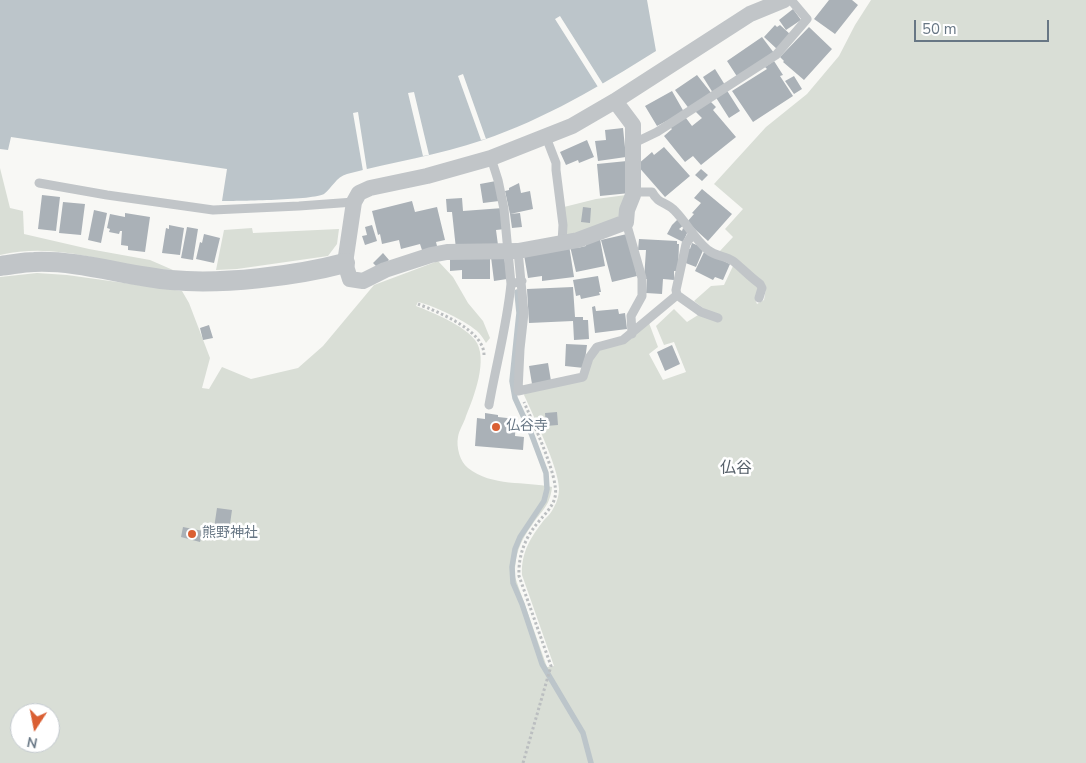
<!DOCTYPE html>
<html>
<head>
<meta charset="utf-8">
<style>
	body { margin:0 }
	#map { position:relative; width:1086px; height:763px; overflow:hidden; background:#f8f8f5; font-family:"Nunito Sans",sans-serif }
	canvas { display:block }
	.north { position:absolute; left:10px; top:703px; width:50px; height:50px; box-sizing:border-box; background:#fff; border:1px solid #c3c9ce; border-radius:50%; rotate:191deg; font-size:14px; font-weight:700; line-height:20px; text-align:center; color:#687785 }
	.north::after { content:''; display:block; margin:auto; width:18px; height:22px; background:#da5f33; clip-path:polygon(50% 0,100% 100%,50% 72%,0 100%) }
	.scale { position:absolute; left:914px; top:20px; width:135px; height:22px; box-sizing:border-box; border:2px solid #687785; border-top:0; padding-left:6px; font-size:15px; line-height:18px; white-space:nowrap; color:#687785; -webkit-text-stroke:4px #fff; paint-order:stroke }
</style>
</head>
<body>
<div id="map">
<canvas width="1086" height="763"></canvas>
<div class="north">N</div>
<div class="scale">50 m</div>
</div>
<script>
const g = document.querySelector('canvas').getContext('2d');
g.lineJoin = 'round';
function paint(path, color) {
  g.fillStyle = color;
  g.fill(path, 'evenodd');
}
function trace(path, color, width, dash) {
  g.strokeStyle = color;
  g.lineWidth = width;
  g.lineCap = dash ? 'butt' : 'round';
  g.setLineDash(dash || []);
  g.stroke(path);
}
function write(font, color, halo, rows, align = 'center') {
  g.font = font + ' "Nunito Sans","Noto Sans JP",sans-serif';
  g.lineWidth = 5;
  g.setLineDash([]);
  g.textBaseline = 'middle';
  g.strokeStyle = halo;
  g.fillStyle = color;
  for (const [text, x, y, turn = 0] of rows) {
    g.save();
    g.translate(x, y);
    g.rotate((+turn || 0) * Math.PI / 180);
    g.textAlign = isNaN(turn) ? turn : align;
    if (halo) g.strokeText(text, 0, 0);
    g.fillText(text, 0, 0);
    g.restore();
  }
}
const green = new Path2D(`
	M871,0h215v763h-1086v-486l37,-4 30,2 115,16 7,12 21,55 -8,30 7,1 13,-22 29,12 47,-11 25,-22 51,-61 64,-24 15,16 15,26 15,18 7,17 -4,5c-2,-3 -4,-7 -7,-10 -10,-11 -47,-28 -61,-31l-2,4c16,6 49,20 59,34 14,18 -1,57 -9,76 -2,7 -7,14 -8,21 -2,10 2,25 10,31 24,19 57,13 84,19 -2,19 -10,23 -20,38 -12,16 -18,31 -17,52l32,90 7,-1 -32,-91c-1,-23 9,-38 22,-55 4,-4 8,-8 10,-13 3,-5 5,-12 5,-18 0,-21 -26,-74 -35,-94l1,-2 61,-14 6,-20 7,-10 50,-26 9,24 -9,7 14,26 23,-8 -12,-30 -10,3 -8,-19 18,-17 13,13 11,-7 5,-7 -9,-7 17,-15 13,-1 9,-19 26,22 -4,11 2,5 7,-4 2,-12 -3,-7 -44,-29 14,-15 -8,-8 18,-20 -29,-25 52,-57 41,-33 32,-38 16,-31zM20,713h30v30h-30z
	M0,168l10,40 13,3 1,23 65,15 61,11 23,10c-13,-1 -26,-1 -39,-4 -46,-9 -86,-22 -134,-11z
	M626,195l-3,19 -8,5 -48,19 -3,-31 32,-8z
	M252,228l1,5 86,-4 -2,15 -9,12 -91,13 -21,1 8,-40z`);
const water = new Path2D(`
	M0,0h647l9,51c-56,35 -111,68 -173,89 -44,15 -91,22 -136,34 -11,3 -15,14 -23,20 -10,6 -86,7 -102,7l5,-32 -216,-32 -3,13 -8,-1z`);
const pier = new Path2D(`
	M560,16l43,68 -5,3 -43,-68z
	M463,74l23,65 -5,1 -23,-64z
	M414,92l15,63 -6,1 -15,-63z
	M358,112l9,58 -4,1 -10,-58z`);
const stream = new Path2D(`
	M517,292l2,21 -7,68 3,17 16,35 15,40 1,16 -3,12 -24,36 -5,12 -3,18 1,16 9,21 20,60 41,69 8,30`);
const building = new Path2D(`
	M829,0h23l6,5 -23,29 -21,-15z
	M793,9l8,11 -15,10 -7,-10z
	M775,25l2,2 3,-2 11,10 -13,15 -14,-13z
	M809,27l23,22 -28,31 -21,-18 1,-1 -4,-4z
	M762,37l12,16 -36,25 -11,-17z
	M774,61l9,14 -3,1 13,20 -40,26 -21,-31 35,-22 -2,-2z
	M715,69l10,16 -12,8 -10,-16z
	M697,75l15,19 -22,16 -15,-20z
	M794,76l8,13 -8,5 -9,-13z
	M726,89l14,22 -11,7 -14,-22z
	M672,91l12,21 -27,14 -12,-20z
	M709,100l7,7 -3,3 23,27 -35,28 -8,-9 -8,6 -21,-26 8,-7 -3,-3 14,-12 9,12 10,-8 -7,-7z
	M623,128l3,29 -28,4 -3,-20 11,-1 -1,-10z
	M587,140l7,17 -15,6 -1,-3 -12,5 -6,-13z
	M664,147l26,29 -25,21 -28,-32 15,-13 2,3z
	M627,161l3,32 -30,3 -3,-32z
	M701,169l7,6 -6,6 -7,-6z
	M496,181l3,20 -16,2 -3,-19z
	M519,183l2,10 9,-2 3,18 -23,5 -5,-23 4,-1v-2z
	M702,189l30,25 -24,27 -21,-19 7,-8 -2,-1 9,-10 -7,-5z
	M42,195l18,2 -4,34 -18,-2z
	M462,198l1,13 40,-3 2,21 -9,1 2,15 -42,4 -4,-37h-5l-1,-13z
	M412,201l3,11 22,-5 8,33 -9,2 2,8 -15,3 -3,-9 -19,5 -2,-9 -17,4 -2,-10 -2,1 -6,-24z
	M63,202l22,2 -4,31 -22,-2z
	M583,207l8,1 -1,15 -9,-1z
	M94,210l13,3 -6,30 -13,-3z
	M125,213l25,4 -5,35 -17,-2v-4l-7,-1 1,-14h-2l-1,3 -10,-2 1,-3 -3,-1 3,-14 15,3z
	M520,213l2,14 -10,1 -2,-14z
	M680,217l4,8 -5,4 3,2 1,-3 5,3 -5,11 -16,-8 5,-9z
	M169,225l15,3 -4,27 -18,-2 4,-25 3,1z
	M372,225l5,16 -12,4 -3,-9 5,-1 -2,-8z
	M187,227l11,2 -5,31 -12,-2z
	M204,234l16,4 -6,25 -18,-4 4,-17 2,1z
	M627,234l10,42 -25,6 -11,-42z
	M600,239l5,27 -29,6 -6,-26 7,2 9,-2v-4z
	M639,239l38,2v3h2l-1,27h-4v9l-11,-1 -1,15 -16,-1 1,-14h-3l2,-29h-8z
	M692,243l12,5 -8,19 -13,-5 5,-14 2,1z
	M569,245l5,32 -32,4v-5l-14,2 -4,-23z
	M704,252l26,12 -7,16 -8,-3 -2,3 -18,-9z
	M383,253l6,7 -10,9 -6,-6z
	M490,254v25h-28v-9l-12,1v-16z
	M504,255l3,24 -13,2 -3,-24z
	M598,276l3,16h-2l1,3 -19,4 -1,-4 -4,1 -3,-16z
	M573,287l2,30h8v3h5l1,19 -15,1 -1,-19 -44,2 -2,-34z
	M595,306l1,5 22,-2 1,5 6,-1 2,16 -32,4 -3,-26z
	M209,325l4,13 -10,2 -3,-12z
	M566,344l21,1 -3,23 -19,-2z
	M672,345l8,19 -15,7 -8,-19z
	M548,363l3,18 -19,3 -3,-18z
	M557,412l1,13 -12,1 -1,-13z
	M485,413l13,2v2l18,2 -1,17 9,1 -1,13 -48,-4 2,-28 8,1z
	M217,508l15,2 -3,21 -15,-3z
	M183,527l20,4 -3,11 -19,-5z`);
const path = new Path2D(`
	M418,304c20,8 66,26 66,51
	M523,763l28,-97 -32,-90c-1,-22 7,-40 21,-56 6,-7 13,-14 15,-23 5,-18 -23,-76 -31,-95`);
const service = new Path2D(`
	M546,137l10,26v7l7,55 -1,18
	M632,144l25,-12 119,-77 31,-36 -16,-19
	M491,158l7,22 6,29 7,75
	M39,183l68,12 106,15 86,-4 55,-4
	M633,192h19c7,13 14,9 23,19 12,12 19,28 33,39 7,6 17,6 25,11 9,7 17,16 27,23l2,4 -3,10
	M626,222l16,56v18l-11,20 1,18
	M518,251l6,62 -4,36 -2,42 65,-14 6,-19 8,-11 26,-7 54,-45 24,17 17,6
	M677,295l-1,-5 10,-46 6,-9
	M489,405c7,-40 18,-80 22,-121l11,-3`);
const minor = new Path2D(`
	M615,101l18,24v70l-6,15 -1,12 -48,18 -60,11 -71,1 -16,3 -46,15 -22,11 -13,-2 -5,-16 9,-61 5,-9 11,-5 57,-12 64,-18 81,-32 43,-25 135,-87 34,-14`);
const tertiary = new Path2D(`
	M0,266c11,-1 23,-4 34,-4 46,-2 91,14 137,18 51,5 125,-4 174,-17`);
const markers = [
	[496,427,5,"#da5f33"],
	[192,534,5,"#da5f33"]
];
const poiNames = [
	["仏谷寺",506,427],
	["熊野神社",202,534]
];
const quarterNames = [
	["仏谷",736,469]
];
paint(green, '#d9ded6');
paint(water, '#bcc5ca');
paint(pier, '#f8f8f5');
trace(stream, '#bcc5ca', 5.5);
paint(building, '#aab1b7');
trace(path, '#bbbec0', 3, [2.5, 2.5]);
trace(service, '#c1c5c8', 9);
trace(minor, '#c1c5c8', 16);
trace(tertiary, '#c1c5c8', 20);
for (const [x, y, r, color] of markers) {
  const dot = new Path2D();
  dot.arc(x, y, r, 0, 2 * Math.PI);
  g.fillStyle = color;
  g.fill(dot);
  trace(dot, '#fff', 2);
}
write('14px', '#687785', '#fff', poiNames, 'left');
write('16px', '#56606a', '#fff', quarterNames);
</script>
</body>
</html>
